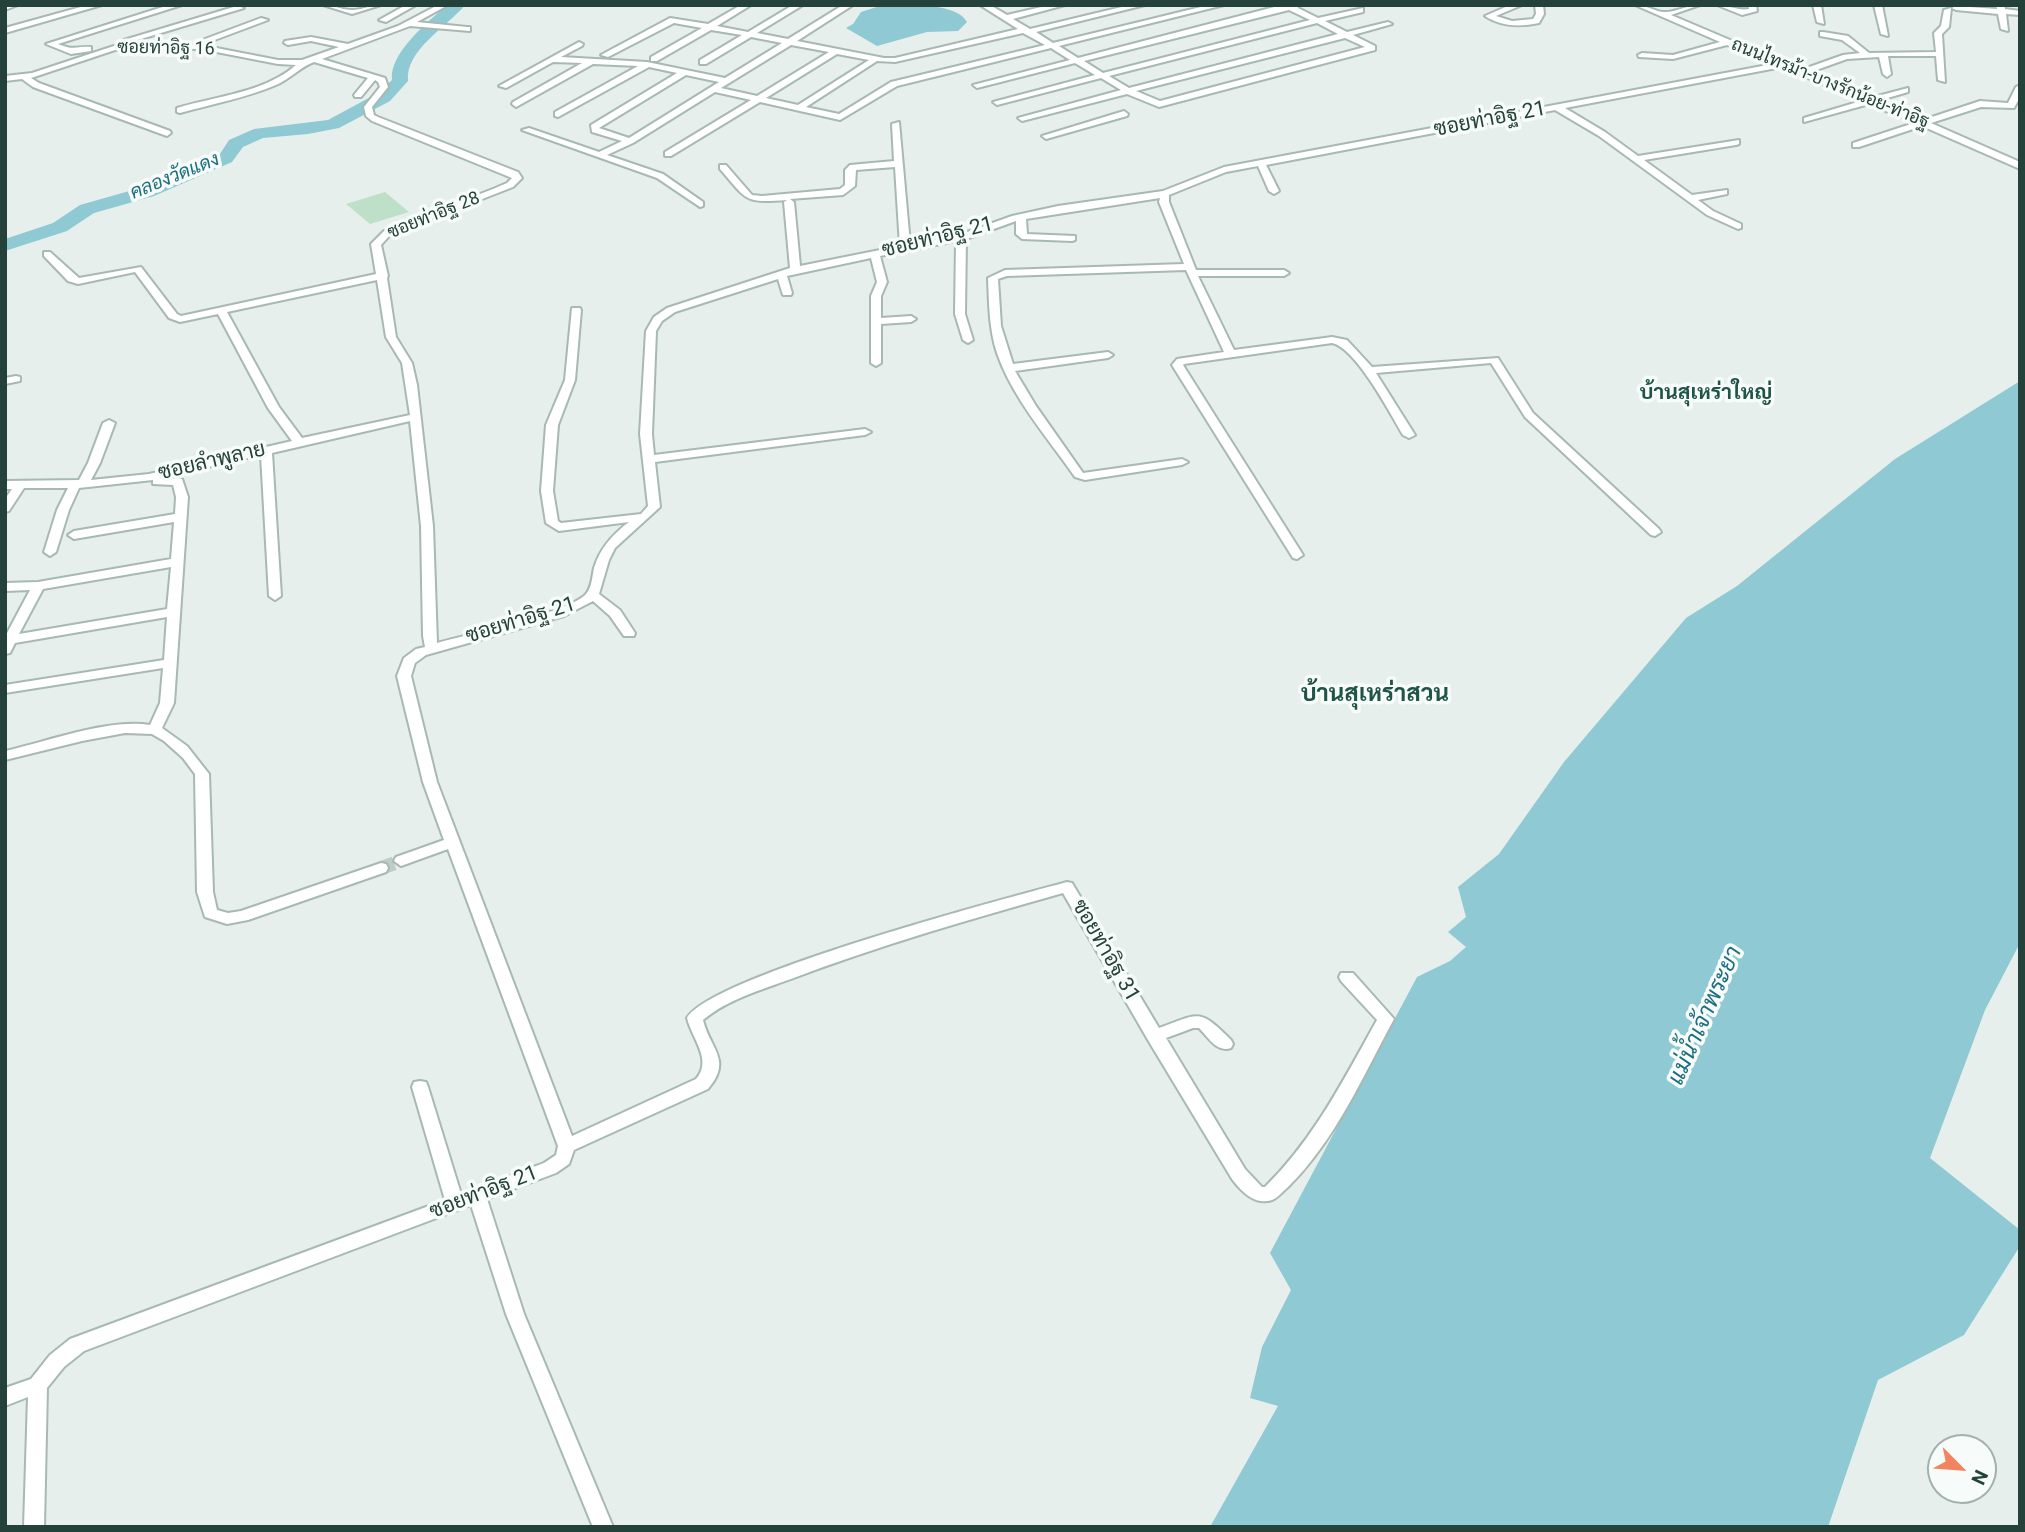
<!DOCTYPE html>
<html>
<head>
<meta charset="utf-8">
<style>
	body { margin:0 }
	#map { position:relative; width:2025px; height:1532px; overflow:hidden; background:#e6efeb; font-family:Roboto,sans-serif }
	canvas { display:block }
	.frame { position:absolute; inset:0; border:7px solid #24423a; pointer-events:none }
	.north { position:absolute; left:1927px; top:1434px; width:70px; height:70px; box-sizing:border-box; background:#f7fbf9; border:2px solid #a3b1ad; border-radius:50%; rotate:115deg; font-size:19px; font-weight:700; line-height:28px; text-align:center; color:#24423a }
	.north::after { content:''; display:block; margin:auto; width:24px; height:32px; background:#f4845f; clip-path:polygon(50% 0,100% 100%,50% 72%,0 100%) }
</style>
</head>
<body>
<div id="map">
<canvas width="2025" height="1532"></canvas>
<div class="frame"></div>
<div class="north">N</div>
</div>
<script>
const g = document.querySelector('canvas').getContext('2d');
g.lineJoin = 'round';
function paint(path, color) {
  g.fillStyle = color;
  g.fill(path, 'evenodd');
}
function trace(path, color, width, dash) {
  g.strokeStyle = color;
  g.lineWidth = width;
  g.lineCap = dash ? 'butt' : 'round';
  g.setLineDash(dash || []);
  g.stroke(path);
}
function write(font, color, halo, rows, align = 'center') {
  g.font = font + ' Roboto,Sarabun,sans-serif';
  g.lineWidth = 7;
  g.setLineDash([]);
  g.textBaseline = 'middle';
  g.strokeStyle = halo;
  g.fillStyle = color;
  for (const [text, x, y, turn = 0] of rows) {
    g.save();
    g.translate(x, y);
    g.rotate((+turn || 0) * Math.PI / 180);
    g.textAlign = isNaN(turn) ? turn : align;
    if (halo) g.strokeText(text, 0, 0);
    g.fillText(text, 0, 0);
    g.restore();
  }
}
const green = new Path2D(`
	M385,192l24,20 -39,12 -24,-20z`);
const water = new Path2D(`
	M883,5c21,0 73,-3 84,17l-9,9 -31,1 -50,14 -31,-18 7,-4 8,-12z
	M2020,381v562l-35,67 -55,148 90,72v16l-56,89 -86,45 -50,147h-618l68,-121 -28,-8 12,-51 29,-57 -21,-37 147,-276 33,-16 16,-14 -18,-15 18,-15 -8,-30 41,-33 65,-92 122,-144 51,-32 158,-127z`);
const river = new Path2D(`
	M447,5h18c-18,22 -60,45 -57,76l-18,20 -51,27 -31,6 -45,4 -20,9 -11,15 -78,34 -60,17 -27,18 -62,20v-12l48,-16 27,-18 60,-17 80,-34 9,-14 25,-11 74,-9 50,-27 14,-13c-3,-27 36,-58 55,-75z`);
const streetTunnel = new Path2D(`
	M381,868l20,-7`);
const street = new Path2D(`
	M6,5h12l-13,5z
	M88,5h14l-97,28v-5z
	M169,5h13l-124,39c17,7 17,2 33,3v4l-20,3 -25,-10z
	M323,5c10,0 20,5 29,5 9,0 19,-5 29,-5l-29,9z
	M406,5h10l-30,17 -7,-2z
	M438,5h10l-31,17 50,5h3v4l-60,-5 -88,33 63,19 3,9 -16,20 2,8 4,2 140,55 4,6 -9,9 -123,48 -9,10 7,31 -1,2 9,59 16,26 5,22 16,141 4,117c29,-8 133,-31 149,-49 6,-7 6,-17 8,-26 6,-20 19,-34 35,-46l-70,9 -13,-8 -5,-32 5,-66 19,-45 7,-72h8l1,2 -6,70 -17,45 -5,66 5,30 3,2 80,-9 7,-8 -8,-72 6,-103 8,-14 13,-9 123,-40 -6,-66 3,-2c-44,3 -39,1 -67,-31v-4h6l26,30 10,1 78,-7 5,-4v-15l5,-5 44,-4 -2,-37 7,-2 11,122 49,-9 53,-19 46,-10 105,-15 61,-24 549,-103 -46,-19 -54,14 -34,-2 -1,-2 4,-2 31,2 47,-13 -85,-37c12,0 21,7 29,7 10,1 23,-7 36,-7l-29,10 130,55 42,-15 17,-2 -18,-13 -22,-4v-4h3l25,4 21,17 67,-1 -2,-19 7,-7 3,-16 7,-2 -2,19 -7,7 3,48 -7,-2 -2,-24h-48l3,18 -4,3 -4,-3 -4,-17 -32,2 -39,14 62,25 38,-10v4l-31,9 46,19 57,-19 28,2 8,-16 4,-2v12l-6,11 -33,-1 -50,16 89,39v7l-98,-43 -63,21h-6v-4l61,-20 -45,-19 -65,18v-4l57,-17 -79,-34 -217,41 40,24 33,24 101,-16v4l-3,1 -92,15 48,35 35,-5v4l-29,6 15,11 28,13v4l-3,1 -31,-14 -108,-79 -44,-26 -289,55 13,26 -5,3 -5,-3 -11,-25 -32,6 -57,23v7l27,68h88l5,3 -5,3h-86l36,74 98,-13 15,3 25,27 126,-9 35,55 126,116 2,3 -6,4 -4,-1 -126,-118 -34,-54 -115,10 39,62 -6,3 -6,-3c-13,-22 -47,-87 -71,-92l-148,21 -1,1 120,190 -6,4 -4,-1 -121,-193 5,-6 47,-7 -38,-82 -179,6 -9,3 3,47 12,38 95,-12 5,3 -5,3 -93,13 21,35 47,67 99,-14 6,3 -6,3 -97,15 -10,-3c-27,-39 -62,-78 -78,-124 -8,-24 -8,-50 -9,-75l17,-8 179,-6 -25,-62 1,-4 -134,21 1,15 48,2v4l-3,1 -50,-2 -6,-5v-13l-50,18 -1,75 8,26 -5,3 -5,-3 -8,-26 1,-73 -76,15 7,26 -6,14v22l30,-2 5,3 -5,3 -30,2v39l-5,3 -5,-3v-67l6,-14 -6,-24 -84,18 5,17 -1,2h-8l-5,-16 -103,33 -13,9 -6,10 -4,103 2,21 211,-26 6,3 -6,3 -210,27 5,45 -45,41 -6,12 -10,34 21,16 15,23 -1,3h-10l-14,-20 -17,-15 -29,15 -138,39 -11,8 -4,13 26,106 135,354 124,-57c17,-19 -4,-40 -9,-61 25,-42 320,-120 380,-136l5,1 87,145c41,-15 40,-20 72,12l2,4 -2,4c-14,5 -23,-11 -32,-20h-6l-27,10 79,131 17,18h3c49,-48 79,-108 112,-167l-36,-39 -2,-4 2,-4h12l41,46c-31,57 -59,122 -106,168 -5,4 -10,11 -16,13 -17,6 -31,-9 -40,-21l-84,-139 -85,-147c-92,26 -183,52 -272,86 -30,11 -63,20 -88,41 7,29 30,40 5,69l-134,61 -5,14 -13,9 -69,26 37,115 89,213h-20l-87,-213 -35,-109 -387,146 -20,16 -17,21 -3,139h-20l4,-130 -23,9v-18l26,-9 19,-24 20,-16 375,-139 -33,-113 2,-5 6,-1 6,1 2,5 33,107 83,-31 12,-8 2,-9 -110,-297 -47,17 -7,-5 2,-4 48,-17 -21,-58 -26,-106 7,-18 12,-9 9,-2 -2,-11 -2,-110 -11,-105 -138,32 9,143 -6,4 -6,-4 -8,-141 -102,23 23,1 6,18 -14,206 -12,25 25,18 22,28 4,118 4,18 11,3 13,-2 140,-48 5,1 2,4 -2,4 -138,48 -21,4 -22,-7 -8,-25 -2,-118 -12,-16 -19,-17 -12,-7 -27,-1 -43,8 -77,19v-9c41,-9 104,-33 145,-26l10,-22 3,-35 -158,25v-8l159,-25 3,-43 -152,26 -5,10 -5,1v-17l25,-47 -25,1v-8l33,-1 133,-23 3,-37 -100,17 -6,-4 6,-4 101,-17 1,-17 -3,-12 -20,-1v-4l-74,8 -10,22 -13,42 -6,4 -6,-4 13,-42 11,-22h-44l-15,23 -4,1v-13l7,-10h-7v-8l74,-1 9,-17 15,-40 6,-3 6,3 -15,40 -9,17 58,-6 143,-33 -24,-33 -50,-94 -38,8 -11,-4 -34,-46 -57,12 -10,-3 -24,-25v-4h6l29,26 62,-11 36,47 4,2 195,-42 -5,-30 13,-13 109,-42 14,-6 5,-5 -140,-57 -6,-5 -2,-9 16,-20 -2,-5 -3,-2 -14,17h-6l-1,-2 14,-17 -54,-16c-14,5 -24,17 -38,23 -30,13 -64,19 -96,28l-3,-1v-4c39,-12 87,-15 119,-43l-18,-1 -77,-15 -80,-1 -90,30 8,5 131,48 1,2 -4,3 -134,-49 -11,-8 -17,2v-5l27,-3 88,-29 81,1 77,15h24l37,-13 -28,-6 -23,4 -4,-2 1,-2 26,-4 37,7 50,-18zM895,167l5,79 -100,20 -6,-64 -4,-3 53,-4 12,-9 1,-16zM377,280l9,57 16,26 8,52 -108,23 -23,-31 -52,-95zM171,567l-4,42 -148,25 24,-45z
	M741,5h10l-34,21 31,6 45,-27h10l-46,28 31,6 55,-34h10l-56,36 87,17h11l123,-29 -38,-24h10l17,10 43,-10h15l-52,14 17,10 100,-24h15l-109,27 17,11 156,-38h15l-165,41 19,12 204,-53h16v3l20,10 45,-10v4l-38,9 22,11 41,-10 4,2 -39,11 22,11v4l-216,57 -32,-13 -105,27 -4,-3 103,-28 -20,-12 -104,27 -4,-3 102,-27 -20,-12 -98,25 -4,-3 97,-25 -19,-12 -154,38 -57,34 -80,-18 -89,54h-6v-4l86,-52 -36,-8 -82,51 -26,12 56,19 40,28v4l-3,1 -43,-29 -135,-48 7,-2 70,24 23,-11 -30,-9 -1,-7 86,-52 -28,-6 -91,50 -3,-1v-4l83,-46 -45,-2 -77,43 -4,-3 1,-2 69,-39 -29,-1 -47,26 -7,-2 80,-44 4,2 -1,2 -21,11 86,5 78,16 57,-35 -31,-6 -45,27h-6v-4l42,-25 -31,-5 -54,31h-6v-4l51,-29 -28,-5 -66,34 -7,-2 69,-37 38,6zM1289,10l21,10 -207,53 -19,-12zM1317,23l21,11 -209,54 -20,-12zM1023,33l22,12 -154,37 -52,32 -33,-7 71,-46 18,1zM1345,38l20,9 -205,54 -24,-10zM791,45l38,7 -72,44 -36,-8zM837,54l32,6 -71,45 -32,-7zM686,75l33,7 -90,56 -30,-10z
	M1510,5h12l-26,11 16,5 21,-2 3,-5 -1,-9h8l1,9 -5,9c-19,4 -37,4 -54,-7z
	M1717,5c11,0 22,6 32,4l-1,-4h8l1,6 -15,4z
	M1813,5h8l3,19 -7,-2z
	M1874,5h8l6,31 -7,-2z
	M1996,5h8l1,4 15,2v4l-14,-1 2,17 -7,-2 -3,-15 -42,-4 -4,-2 4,-2 41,3z
	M237,6l7,2 -113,34 -7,-2z
	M261,18l7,2 -64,24 -7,-2z
	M1124,111l4,3 -1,2 -81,23 -4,-3z
	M16,376l4,1v4l-15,3v-6z`);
const farStreetnames = [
	["ซอยท่าอิฐ 16",166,49,1],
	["ถนนไทรม้า-บางรักน้อย-ท่าอิฐ",1830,84,22],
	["ซอยท่าอิฐ 28",434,216,-22]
];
const farWaternames = [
	["คลองวัดแดง",175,177,-22]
];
const streetNames = [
	["ซอยท่าอิฐ 21",1490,120,-11],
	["ซอยท่าอิฐ 21",938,238,-14],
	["ซอยลำพูลาย",212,462,-13],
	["ซอยท่าอิฐ 21",521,621,-17],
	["ซอยท่าอิฐ 31",1105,951,60],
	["ซอยท่าอิฐ 21",484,1193,-21]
];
const farQuarternames = [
	["บ้านสุเหร่าใหญ่",1706,394]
];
const waterNames = [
	["แม่น้ำเจ้าพระยา",1706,1016,-66]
];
const quarterNames = [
	["บ้านสุเหร่าสวน",1375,695]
];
paint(green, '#bfe0c8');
paint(water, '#8ec9d4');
paint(river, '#8ec9d4');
trace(streetTunnel, '#bfccc8', 14, [14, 7]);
trace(street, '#a8b8b2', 4);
paint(street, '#fff');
write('18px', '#24423a', '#f7fbf9', farStreetnames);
write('italic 19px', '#1c6f80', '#f7fbf9', farWaternames);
write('21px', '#24423a', '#f7fbf9', streetNames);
write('bold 21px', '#1f5548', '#f7fbf9', farQuarternames);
write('italic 23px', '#1c6f80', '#f7fbf9', waterNames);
write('bold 24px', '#1f5548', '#f7fbf9', quarterNames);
</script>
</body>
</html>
